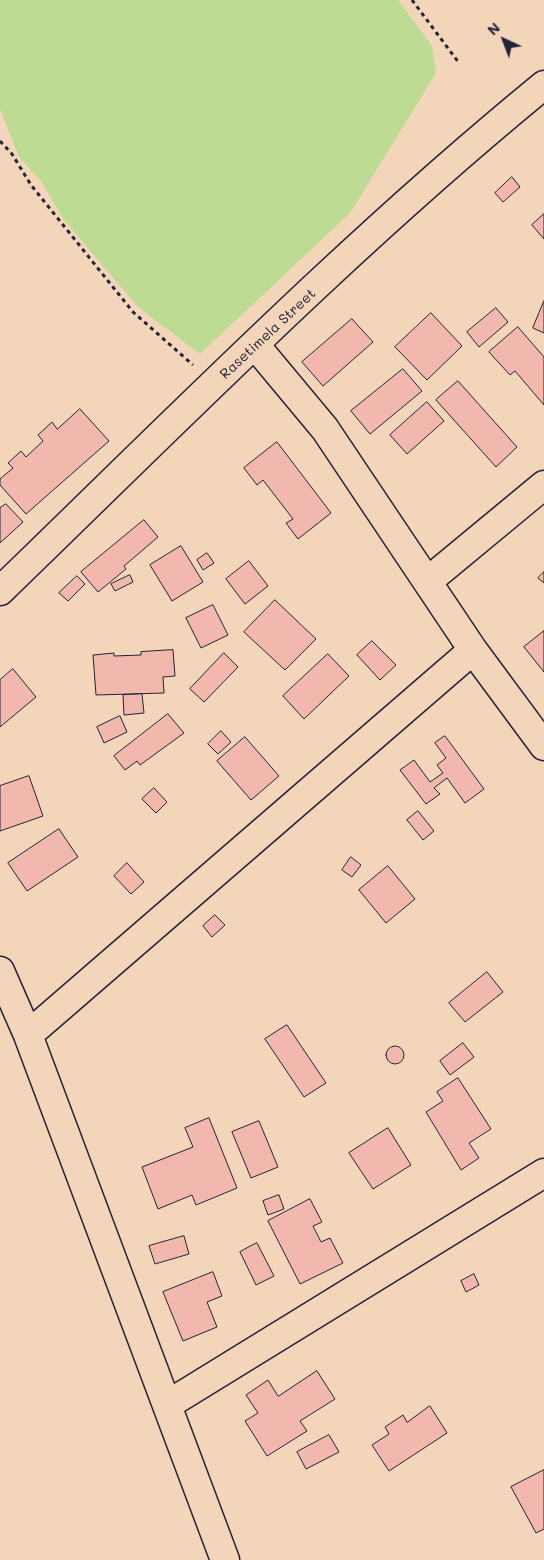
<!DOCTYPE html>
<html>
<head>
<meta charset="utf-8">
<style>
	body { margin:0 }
	#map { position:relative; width:544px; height:1560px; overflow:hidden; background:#f3d6b9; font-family:Mali,sans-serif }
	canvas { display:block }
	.north { position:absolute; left:479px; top:15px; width:50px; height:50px; -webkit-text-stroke:4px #f3d6b9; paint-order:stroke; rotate:317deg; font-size:14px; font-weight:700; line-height:20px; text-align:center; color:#22223b }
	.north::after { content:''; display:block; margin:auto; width:18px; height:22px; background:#22223b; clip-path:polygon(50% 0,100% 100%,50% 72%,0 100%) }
</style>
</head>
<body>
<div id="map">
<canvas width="544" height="1560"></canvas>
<div class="north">N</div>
</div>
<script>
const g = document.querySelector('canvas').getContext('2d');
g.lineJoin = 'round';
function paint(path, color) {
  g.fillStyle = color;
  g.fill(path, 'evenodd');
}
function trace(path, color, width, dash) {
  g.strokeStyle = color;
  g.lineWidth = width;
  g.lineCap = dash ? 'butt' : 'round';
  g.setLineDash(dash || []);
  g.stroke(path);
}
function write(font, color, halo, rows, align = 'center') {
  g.font = font + ' Mali,sans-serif';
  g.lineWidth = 4;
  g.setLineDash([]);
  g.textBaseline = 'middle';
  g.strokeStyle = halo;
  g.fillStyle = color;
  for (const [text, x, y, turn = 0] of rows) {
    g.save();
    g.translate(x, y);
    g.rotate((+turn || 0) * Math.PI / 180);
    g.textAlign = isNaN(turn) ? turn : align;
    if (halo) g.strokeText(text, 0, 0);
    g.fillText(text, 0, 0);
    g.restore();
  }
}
const green = new Path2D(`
	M0,0h398l34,46 4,27 -86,140 -150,141 -62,-47 -74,-87 -23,-39 -22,-24 -19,-48z`);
const building = new Path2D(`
	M512,177l8,10 -17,15 -8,-9z
	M544,214v25l-12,-14z
	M544,301v32l-11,-5z
	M496,308l12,14 -29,25 -12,-15z
	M431,313l31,33 -35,34 -32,-33z
	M352,319l21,23 -50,44 -21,-24z
	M518,327l26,30v48l-29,-34 -5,4 -21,-23z
	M403,369l19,22 -52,43 -19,-23z
	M458,381l59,66 -21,20 -60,-67z
	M427,402l17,19 -37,33 -17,-19z
	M80,409l29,32 -83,73 -26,-29v-6l13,-11 -5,-5 13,-12 5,6 17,-16 -5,-6 14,-13 5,7z
	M277,442l54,71 -33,26 -12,-16 7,-4 -30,-39 -6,5 -13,-17z
	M6,504l17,18 -23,21v-35z
	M144,520l14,17 -34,29 2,3 -28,23 -17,-20z
	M181,546l22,36 -31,19 -22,-36z
	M207,553l7,10 -11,7 -6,-10z
	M249,561l19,25 -23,18 -19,-25z
	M544,572v11l-6,-5z
	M130,575l3,7 -18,9 -4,-7z
	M77,576l8,8 -17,17 -9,-8z
	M275,600l41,39 -31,31 -41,-38z
	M213,605l15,30 -27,13 -15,-30z
	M544,631v41l-20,-25z
	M372,641l24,24 -16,15 -23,-25z
	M173,650l2,26 -12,1 1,16 -68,2 -3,-40 21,-2v3l27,-1v-3z
	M224,653l14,14 -34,35 -14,-13z
	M328,654l21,22 -45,43 -21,-23z
	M13,669l23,28 -36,30v-47z
	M142,694l2,19 -20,2 -1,-20z
	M168,714l16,19 -44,32 -3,-4 -12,9 -11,-14z
	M120,716l7,16 -23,11 -7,-16z
	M221,731l10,11 -13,12 -10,-10z
	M445,736l39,53 -19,14 -18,-25 -13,10 6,6 -14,10 -26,-34 14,-10 16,22 13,-9 -6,-8 9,-7 -11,-15z
	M245,737l34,39 -28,24 -34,-39z
	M29,776l14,40 -43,15v-45z
	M154,788l13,14 -11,11 -14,-14z
	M418,811l16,20 -11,9 -16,-20z
	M59,829l19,28 -51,34 -19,-28z
	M351,857l10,8 -9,12 -10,-7z
	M127,863l17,19 -13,12 -17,-18z
	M388,866l27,33 -29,24 -27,-33z
	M215,915l10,10 -13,12 -9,-11z
	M487,972l16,20 -38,30 -16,-19z
	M287,1025l39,58 -22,14 -39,-58z
	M463,1043l11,14 -24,18 -10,-14z
	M386 1055a9 9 0 1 1 18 0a9 9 0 1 1-18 0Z
	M458,1078l33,51 -22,14 10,15 -18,12 -35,-58 17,-11 -6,-9z
	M209,1118l28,70 -41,17 -4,-10 -34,14 -16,-42 51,-20 -8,-19z
	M259,1121l19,46 -27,11 -19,-46z
	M388,1128l23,37 -38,24 -24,-36z
	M279,1195l5,14 -16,6 -5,-14z
	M310,1199l12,23 -9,4 8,16 9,-4 13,25 -43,21 -32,-63z
	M184,1236l5,18 -34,10 -6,-18z
	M257,1243l17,33 -18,9 -16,-33z
	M213,1272l9,24 -15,6 10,25 -34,14 -20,-49z
	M474,1274l5,11 -13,7 -5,-11z
	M317,1371l18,28 -35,22 7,10 -40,25 -22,-35 13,-8 -12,-18 22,-15 10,16z
	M430,1406l17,27 -58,38 -17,-26 17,-11 -4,-7 18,-12 4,7z
	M329,1435l10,17 -33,17 -9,-17z
	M544,1470v59l-8,4 -25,-46z`);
const path = new Path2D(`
	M412,0l47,63
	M0,141l12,13 19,31 102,127 60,53`);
const minor = new Path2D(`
	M255,345l70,84 148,221 71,96
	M428,581l116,-96
	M0,591c178,-172 352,-349 544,-506
	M0,971l28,64 197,525
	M28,1035l445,-385
	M167,1405l377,-232`);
const streetNames = [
	["Rasetimela Street",268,334,-43]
];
paint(green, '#bddb93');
paint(building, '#f2b8ae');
trace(building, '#22223b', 1);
trace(minor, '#22223b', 31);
trace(path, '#22223b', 3, [4, 4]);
trace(minor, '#f3d6b9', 28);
write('14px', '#22223b', '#f3d6b9', streetNames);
</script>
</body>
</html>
